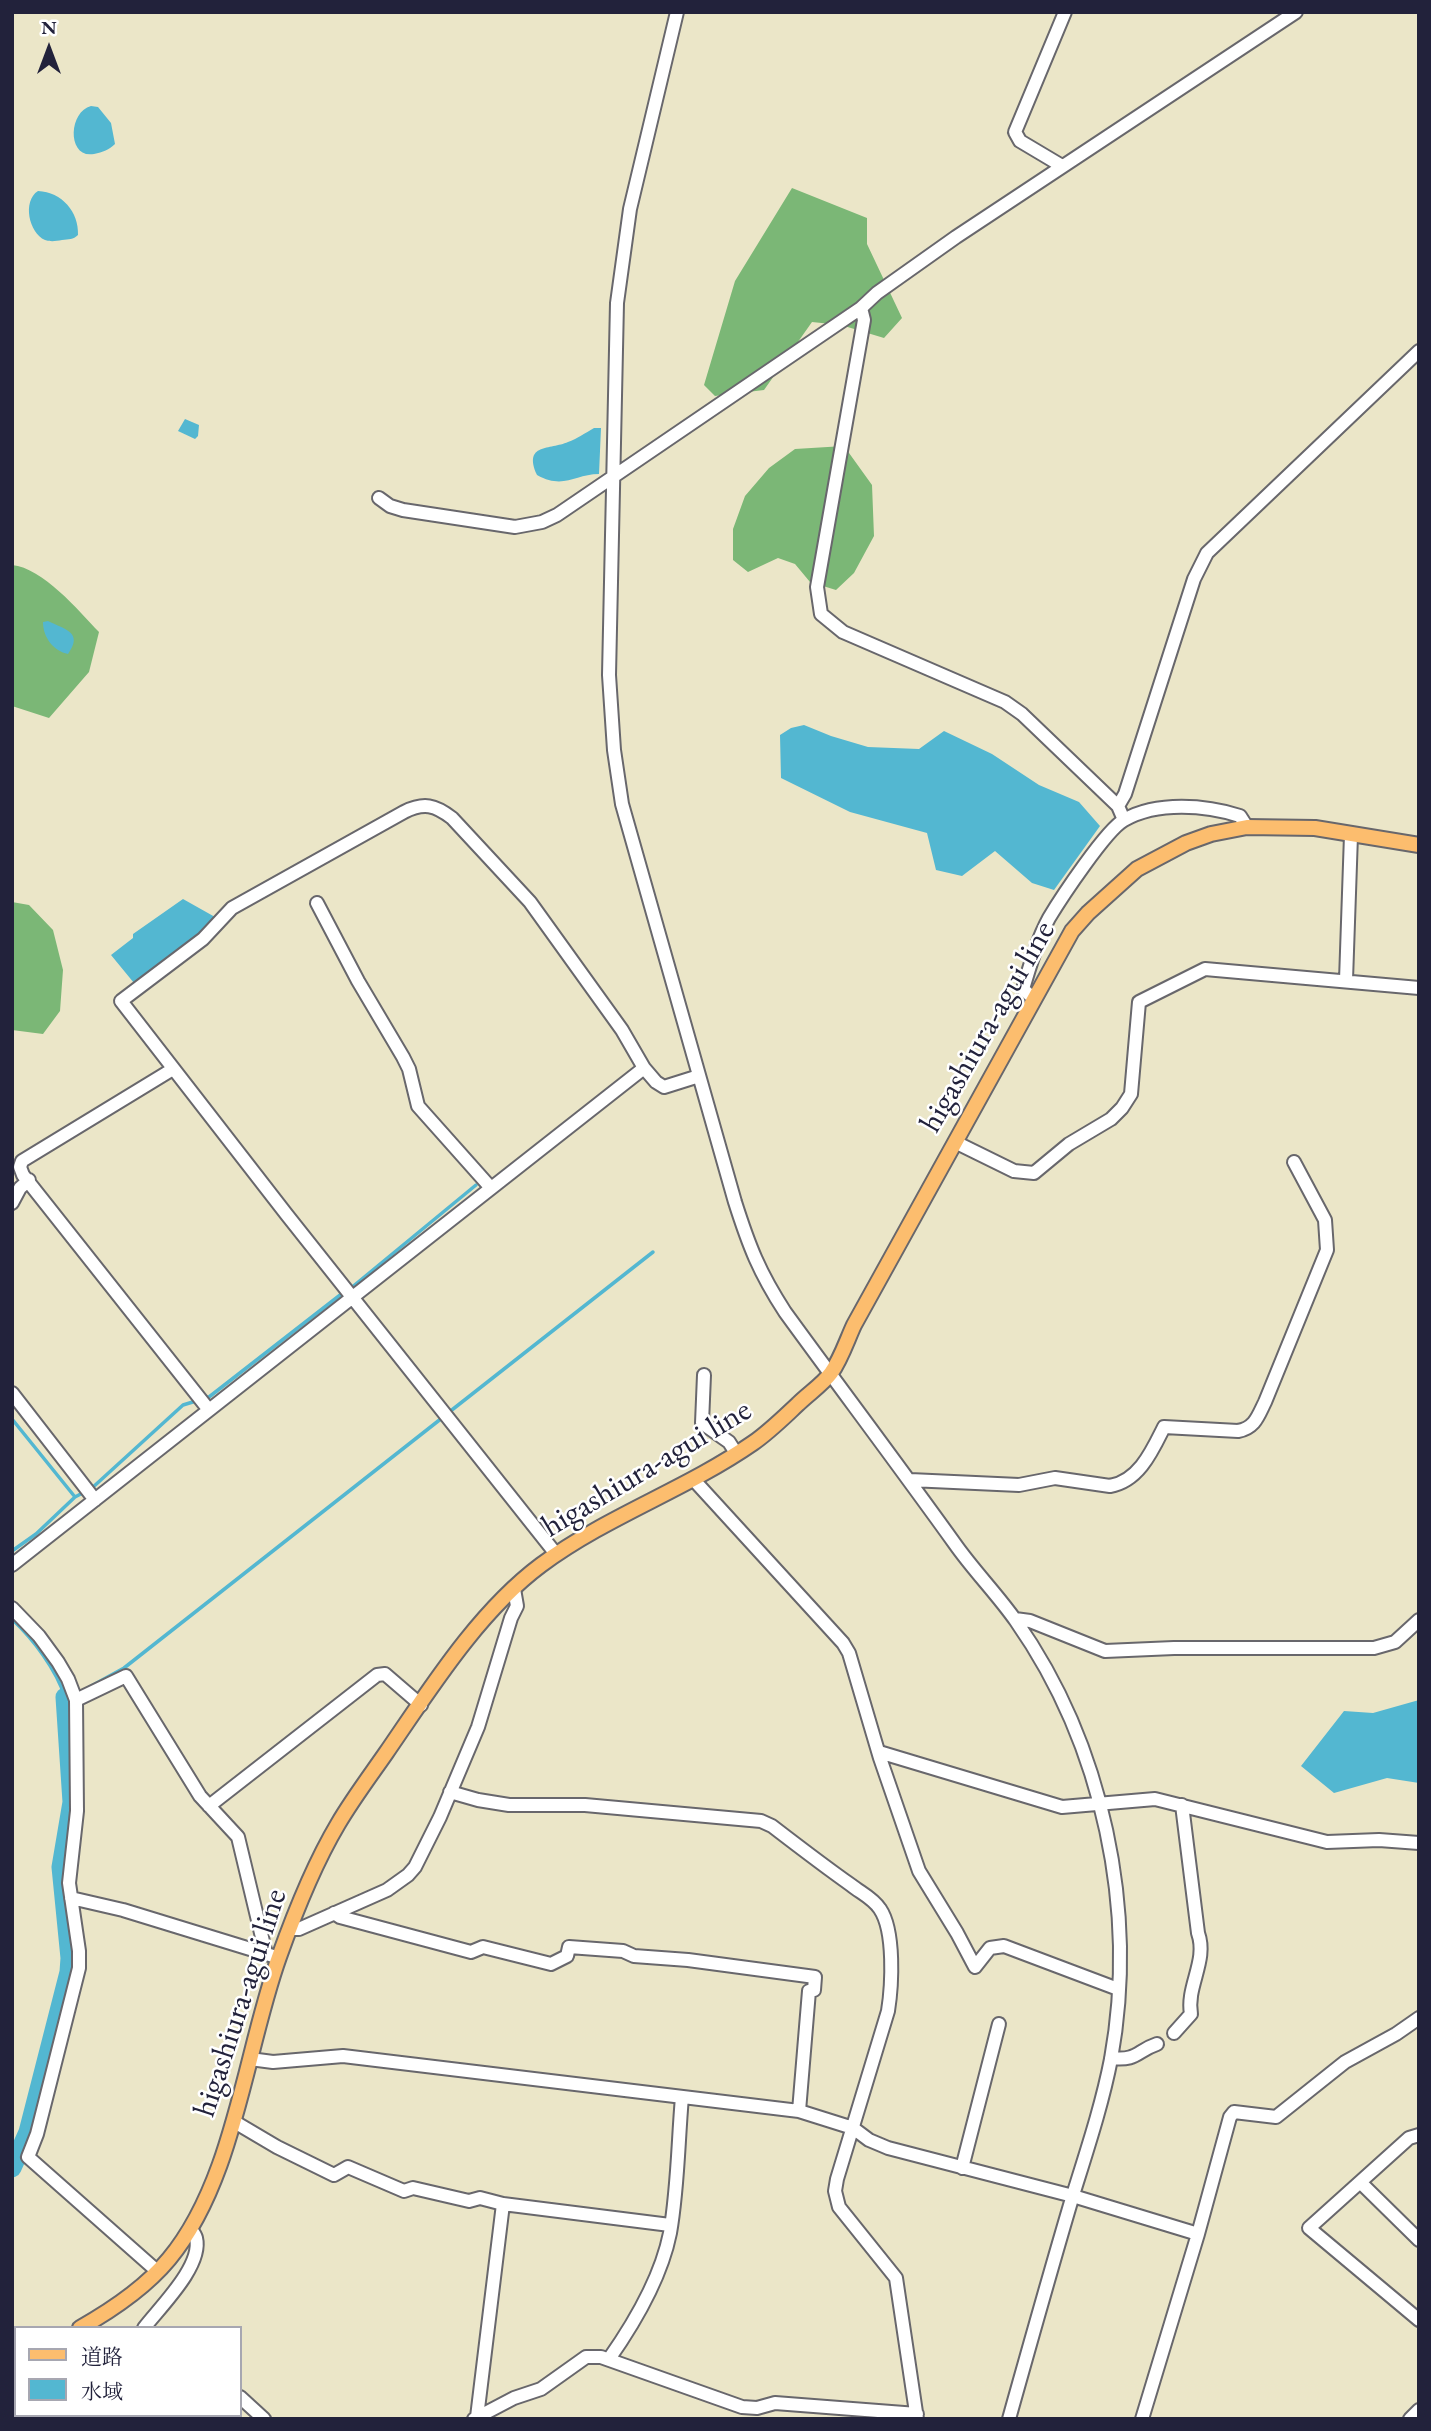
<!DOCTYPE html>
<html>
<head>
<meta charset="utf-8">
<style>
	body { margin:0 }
	#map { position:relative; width:1431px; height:2431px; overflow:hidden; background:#ebe6c8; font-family:"EB Garamond","Noto Serif JP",serif }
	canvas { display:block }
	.frame { position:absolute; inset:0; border:14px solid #22223b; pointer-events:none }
	.legend { position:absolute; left:14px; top:2326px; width:228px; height:91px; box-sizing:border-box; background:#fff; border:2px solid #a7a7b1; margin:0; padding:9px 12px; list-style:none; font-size:21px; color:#22223b }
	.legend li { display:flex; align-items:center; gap:14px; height:35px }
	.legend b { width:35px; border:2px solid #a7a7b1 }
	.north { position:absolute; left:14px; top:14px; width:70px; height:70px; -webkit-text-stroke:5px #fff; paint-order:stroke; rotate:0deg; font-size:19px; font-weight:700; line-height:28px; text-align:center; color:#22223b }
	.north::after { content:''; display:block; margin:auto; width:24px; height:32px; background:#22223b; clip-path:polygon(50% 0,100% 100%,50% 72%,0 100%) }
</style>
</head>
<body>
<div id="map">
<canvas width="1431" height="2431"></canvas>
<div class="frame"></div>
<ul class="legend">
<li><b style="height:9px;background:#fcbd6e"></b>道路</li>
<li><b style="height:19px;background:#53b7d1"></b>水域</li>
</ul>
<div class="north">N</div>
</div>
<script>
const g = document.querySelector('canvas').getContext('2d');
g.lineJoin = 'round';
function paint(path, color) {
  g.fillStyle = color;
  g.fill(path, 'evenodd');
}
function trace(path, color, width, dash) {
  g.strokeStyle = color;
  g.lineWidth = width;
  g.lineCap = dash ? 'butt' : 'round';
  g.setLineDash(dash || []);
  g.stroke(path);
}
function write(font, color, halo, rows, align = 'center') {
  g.font = font + ' "EB Garamond",serif';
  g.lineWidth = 5;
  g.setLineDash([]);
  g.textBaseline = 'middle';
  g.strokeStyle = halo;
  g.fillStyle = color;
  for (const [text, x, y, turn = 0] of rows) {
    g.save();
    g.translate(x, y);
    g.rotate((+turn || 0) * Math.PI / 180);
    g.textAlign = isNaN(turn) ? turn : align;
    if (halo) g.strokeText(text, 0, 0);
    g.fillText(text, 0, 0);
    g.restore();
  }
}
const forest = new Path2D(`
	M792,188l75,30v26l35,74 -18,20 -43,-13 -29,-3 -48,68 -49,6 -11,-11 31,-104z
	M844,446l28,39 2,51 -20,37 -18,17 -26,-8 -15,-18 -17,-6 -30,14 -15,-12v-31l12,-33 24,-28 26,-19z
	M12,565c31,3 66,45 87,67l-10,40 -40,46 -37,-12z
	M12,902l17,3 24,25 10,40 -3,41 -17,23 -31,-4z`);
const water = new Path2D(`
	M91,106l7,1 13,16 4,21c-6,6 -12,8 -21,10 -27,5 -26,-42 -3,-48z
	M38,191c24,1 41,21 40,44 -5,5 -9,4 -16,5 -6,1 -11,2 -17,0 -16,-7 -23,-39 -7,-49z
	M185,419l14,6 -1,11 -3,3 -17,-8z
	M594,428h7l-2,46c-24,0 -35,16 -62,1 -14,-32 13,-25 31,-33 9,-3 17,-9 26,-14z
	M48,621c16,8 36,11 20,33 -14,-3 -25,-16 -25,-32z
	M804,725l27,11 37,11 51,2 25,-18 48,23 47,31 40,17 21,24 -46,64 -22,-7 -37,-32 -33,25 -26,-6 -9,-37 -77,-21 -69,-34 -1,-43 11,-7z
	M183,899l32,18 -10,14 -71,52 -23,-28 22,-17v-4z
	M1419,1700v83l-32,-5 -53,15 -33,-27 43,-55 29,2z`);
const stream = new Path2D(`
	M351,1288l125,-103
	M448,1413l205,-161
	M12,1419l63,78 -39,37 -24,17
	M75,1497l17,-9 91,-83 26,-8 135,-105
	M12,1619c22,21 44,50 53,78l5,-1
	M84,1690l40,-22 318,-250`);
const river = new Path2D(`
	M12,2168l16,-36 41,-160 1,-14 -9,-91 11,-65 -7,-105`);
const minor = new Path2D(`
	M677,12l-47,197 -13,94 -8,372 5,75 8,54 113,398c14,44 24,70 50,110 56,77 114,154 170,232 19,27 42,50 61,77 87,124 122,289 95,438 -9,46 -24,91 -38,136 -22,74 -43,149 -64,224
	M1062,166l-42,-25 -5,-9 50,-120
	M861,308l3,12 -47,267 4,27 22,18 162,70 17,12 96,92
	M379,498l11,8 13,4 112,17 27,-5 15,-7 304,-207 16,-15 79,-56 340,-225
	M1124,820l-6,-14 7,-12 69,-215 13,-26 212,-202
	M317,903l41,78 45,76 6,12 9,37 73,82
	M1346,980l5,-145
	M1034,999l-11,-10c7,-23 14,-49 26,-71 12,-20 57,-88 75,-98 33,-19 82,-15 116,-4l7,11
	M173,1069l-151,92 -2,6 3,8 186,235
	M955,1142l59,29 20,2 35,-29 42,-25 11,-11 9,-14 8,-92 66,-33 214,19
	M12,1203l8,-15 9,-8
	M704,1375l-2,48 27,19 7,11
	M12,1393l83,107
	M693,1479l150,164 6,10 31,105 39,113 38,62 18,34 15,-19 14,-2 114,43
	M910,1480l109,5 36,-7 55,8c29,-5 42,-35 54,-59l74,4c17,-3 20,-15 27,-29l62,-152 -2,-30 -31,-58
	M556,1554l-269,-339 -166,-214 82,-62 29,-31 172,-96c20,-10 31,-7 48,6l78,84 92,128 22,38 12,14 8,5 35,-11
	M12,1565l632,-497
	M12,1608l27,28 19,26 10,17 8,21 1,111 -8,72 10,68v17l-42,166 -9,23 129,114
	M1015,1619l15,2 75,30 69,-3h200l21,-6 24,-22
	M76,1700l50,-24 74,120 38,41 28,117
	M879,1752l183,55 93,-8 172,43 52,-2 40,3
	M450,1792l28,8 31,5h76l176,16 11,5c26,20 52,40 79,59 10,8 22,13 29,24 15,22 12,77 8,102l-51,168 -2,12 4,16 57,71 21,141
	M209,1806l168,-131 8,-1 36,31
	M71,1898l52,12 150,46
	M334,1913l6,4 131,35 12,-5 68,17 16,-8 2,-9 54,4 11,5 54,4 127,17 -1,13 -5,1 -10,120
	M290,1929h9l88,-39 21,-15 7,-8 25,-50 38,-90 33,-109 6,-12 -3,-17
	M1174,2033l17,-19c-5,-28 17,-53 7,-81l-16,-128
	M1111,2058c27,3 25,-7 46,-14
	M250,2059l23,3 70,-6 456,55 54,17 16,12 19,8 185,48 125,38
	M233,2121l44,26 57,28 14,-8 56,24 9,-3 56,13 11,-3 23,6 167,21
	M1419,2135l-10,3 -100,90 110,92
	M962,2168l37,-144
	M1361,2183l58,57
	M144,2328c15,-20 59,-62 52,-90 -1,-4 -4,-7 -6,-10
	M609,2359c26,-37 52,-81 61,-126 8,-45 8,-91 12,-136
	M240,2397l24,22
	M477,2417l26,-213
	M71,2419l3,-4
	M474,2419l40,-21 27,-9 45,-32h15l141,50 15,1 18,-5 142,11
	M1142,2419l56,-185 32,-117 4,-5 42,5 69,-55 51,-28 23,-16
	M1410,2419l9,-9`);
const major = new Path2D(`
	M80,2328c32,-18 65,-40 89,-69 65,-78 76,-207 110,-302 16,-45 34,-91 59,-133 14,-24 32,-48 48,-71 44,-64 92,-141 155,-188 66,-49 144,-75 212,-122 16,-11 30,-25 45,-39 10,-10 25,-20 33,-31 10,-14 16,-33 23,-48l218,-394 16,-18 49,-44 49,-26 25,-9 36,-7 68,1 104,17
	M12,2367l4,-2`);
const streetNames = [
	["higashiura-agui line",988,1027,-60],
	["higashiura-agui line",647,1469,-31],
	["higashiura-agui line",241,2003,-72]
];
paint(forest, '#7bb776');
paint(water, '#53b7d1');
trace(stream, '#53b7d1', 3.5);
trace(river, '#53b7d1', 19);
trace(minor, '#68676c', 16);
trace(major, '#68676c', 18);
trace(minor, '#fff', 12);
trace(major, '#fcbd6e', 14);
write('32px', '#22223b', '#fff', streetNames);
</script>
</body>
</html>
